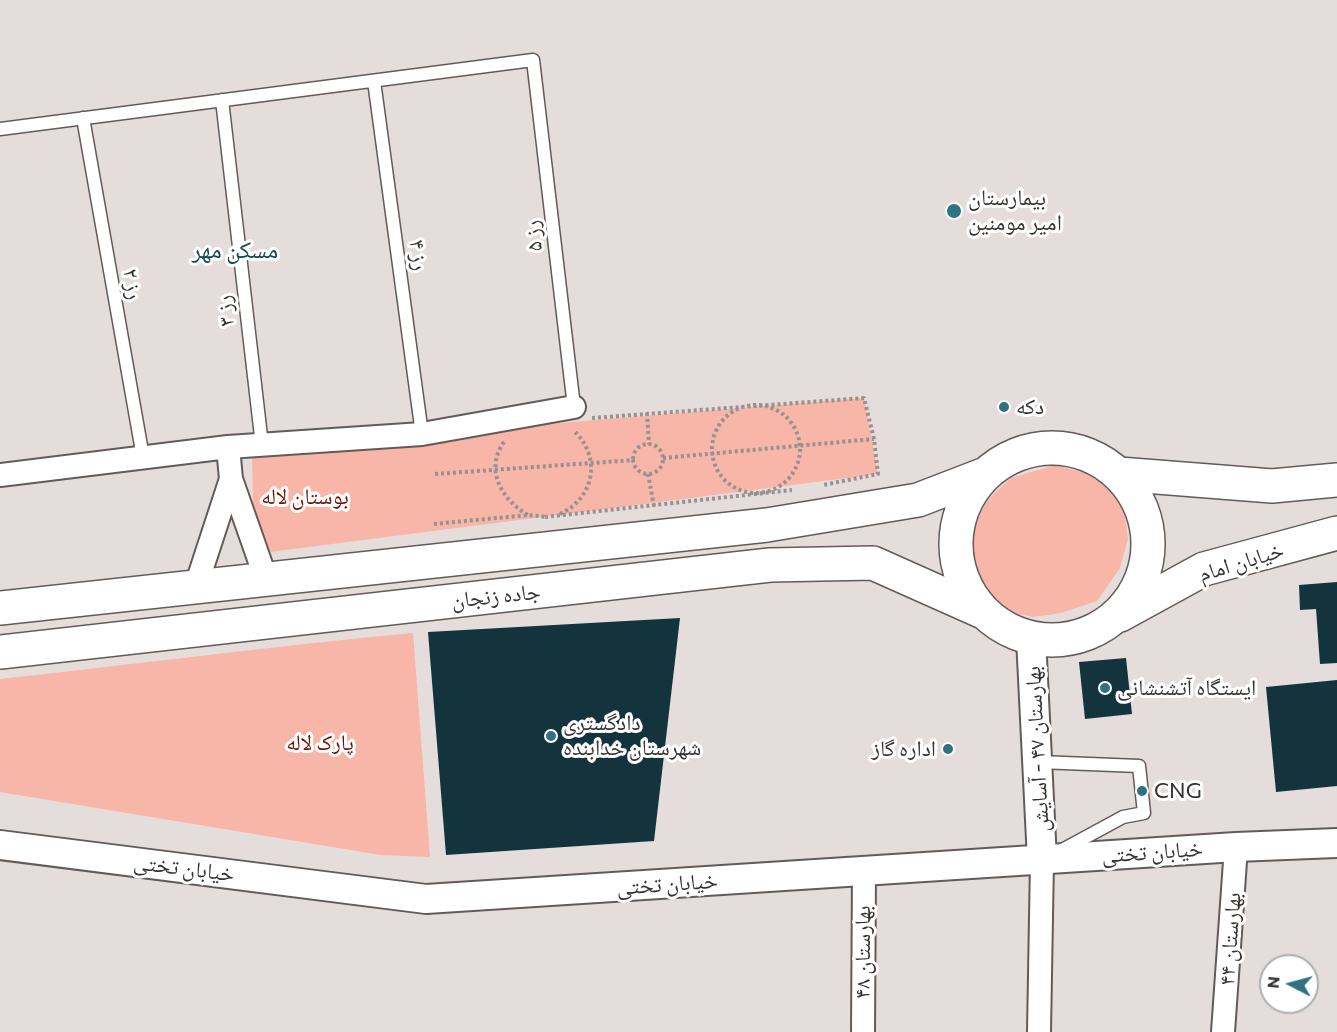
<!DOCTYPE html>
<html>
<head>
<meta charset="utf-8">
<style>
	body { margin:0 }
	#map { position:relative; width:1337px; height:1032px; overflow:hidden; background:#e5dddb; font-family:Commissioner,sans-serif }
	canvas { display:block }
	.north { position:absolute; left:1259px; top:954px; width:60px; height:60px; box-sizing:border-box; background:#fff; border:2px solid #afadad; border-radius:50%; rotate:276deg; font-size:16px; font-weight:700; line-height:24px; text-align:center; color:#363332 }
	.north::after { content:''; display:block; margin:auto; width:21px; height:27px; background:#2f7283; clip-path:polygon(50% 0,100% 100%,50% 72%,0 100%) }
</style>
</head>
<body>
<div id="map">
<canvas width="1337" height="1032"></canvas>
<div class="north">N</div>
</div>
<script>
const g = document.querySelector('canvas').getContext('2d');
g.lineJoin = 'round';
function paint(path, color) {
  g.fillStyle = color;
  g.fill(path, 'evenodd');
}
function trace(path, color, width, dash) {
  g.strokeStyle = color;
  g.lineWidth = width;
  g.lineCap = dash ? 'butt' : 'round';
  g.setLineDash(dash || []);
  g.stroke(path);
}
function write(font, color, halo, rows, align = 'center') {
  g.font = font + ' Commissioner,"Noto Naskh Arabic",sans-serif';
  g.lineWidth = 6;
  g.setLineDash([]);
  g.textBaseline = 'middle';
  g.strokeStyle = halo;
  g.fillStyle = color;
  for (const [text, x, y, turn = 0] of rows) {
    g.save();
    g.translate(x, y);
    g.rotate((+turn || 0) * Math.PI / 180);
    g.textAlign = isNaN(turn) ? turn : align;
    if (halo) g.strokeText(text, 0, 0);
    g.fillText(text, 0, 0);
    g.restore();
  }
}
const green = new Path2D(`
	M864,398l14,76 -624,80 -2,-102 184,-19z
	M1055,465l30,8 31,20 8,16 4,30 -8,29 -23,33 -36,12 -28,4 -19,-4 -27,-16 -15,-29v-34l14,-33 25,-23z
	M413,633l17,224 -49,-2 -381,-63v-113c138,-15 275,-33 413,-46z`);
const building = new Path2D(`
	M1337,582v81l-17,1 -4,-55 -16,1 -1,-25z
	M680,618l-26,223 -208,14 -18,-223z
	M1126,658l6,56 -47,5 -6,-57z
	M1337,680v106l-61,6 -10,-105z`);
const path = new Path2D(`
	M712 449a44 44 0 1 1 88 0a44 44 0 1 1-88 0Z
	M647,413l2,31
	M592,418l272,-20 10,41 4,35 -55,11
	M504,442c-20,28 -2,58 24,73
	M633 459a15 15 0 1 1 30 0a15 15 0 1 1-30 0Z
	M663,458l211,-19
	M435,474l199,-14
	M648,474l6,32
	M560,514c35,-16 42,-58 13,-84
	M545,517l247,-27
	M434,524l94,-9 19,2`);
const service = new Path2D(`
	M374,81l48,353
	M222,100l40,345
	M83,118l60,339
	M0,129l533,-69 41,347
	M1039,762l100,4 5,47 -21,4 -61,33`);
const minor = new Path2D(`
	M0,475l228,-28
	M231,479l-3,-32 194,-13 152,-27
	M196,586l35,-107 35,100
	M863,1032l1,-160
	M1039,1032l3,-172
	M1223,1032l13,-185`);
const tertiary = new Path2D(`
	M1031,638l11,222
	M0,845l426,54 810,-52 101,-4`);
const primary = new Path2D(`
	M956 544a96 96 0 1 1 192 0a96 96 0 1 1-192 0Z
	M1119,474l153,12 65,-6
	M0,608l767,-83 151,-25 65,-25
	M1120,615l84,-46 133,-36
	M0,652l770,-87 103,-2 110,49`);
const markers = [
	[954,211,8,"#2f7283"],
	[1004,407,6,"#2f7283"],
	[1105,688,6,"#2f7283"],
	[551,736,6,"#2f7283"],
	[948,749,6,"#2f7283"],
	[1142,791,6,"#2f7283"]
];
const poiNames = [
	["بیمارستان",968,198],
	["امیر مومنین",968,223],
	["دکه",1016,407],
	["ایستگاه آتشنشانی",1117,688],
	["دادگستری",563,723],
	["شهرستان خدابنده",563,748],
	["اداره گاز",936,749,"right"],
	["CNG",1154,791]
];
const streetNames = [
	["رز ۵",533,236,-97],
	["رز ۴",419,255,82],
	["رز ۲",133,284,80],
	["رز ۳",225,311,-97],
	["خیابان امام",1241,562,-17],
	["جاده زنجان",496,596,-6],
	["بهارستان ۴۷ - آسایش",1037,749,-93],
	["خیابان تختی",1152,852,-4],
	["خیابان تختی",184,868,7],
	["خیابان تختی",667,884,-4],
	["بهارستان ۴۴",1230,939,-86],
	["بهارستان ۴۸",863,952,-90]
];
const parkNames = [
	["بوستان لاله",305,497],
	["پارک لاله",320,743]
];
const neighbourhoodNames = [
	["مسکن مهر",235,250]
];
paint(green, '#f7b6a8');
paint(building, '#14343d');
trace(service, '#625b59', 15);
trace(minor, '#625b59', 26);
trace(tertiary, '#625b59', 32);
trace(primary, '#625b59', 36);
trace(path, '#979190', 4, [3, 3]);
trace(service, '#fff', 12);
trace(minor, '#fff', 22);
trace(tertiary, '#fff', 28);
trace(primary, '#fff', 33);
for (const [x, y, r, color] of markers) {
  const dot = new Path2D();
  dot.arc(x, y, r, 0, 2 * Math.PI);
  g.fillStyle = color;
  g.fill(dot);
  trace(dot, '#fff', 2);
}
write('22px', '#363332', '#fff', poiNames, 'left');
write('22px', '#363332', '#fff', streetNames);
write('22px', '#701000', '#fff', parkNames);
write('24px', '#124a58', '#fff', neighbourhoodNames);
</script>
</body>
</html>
